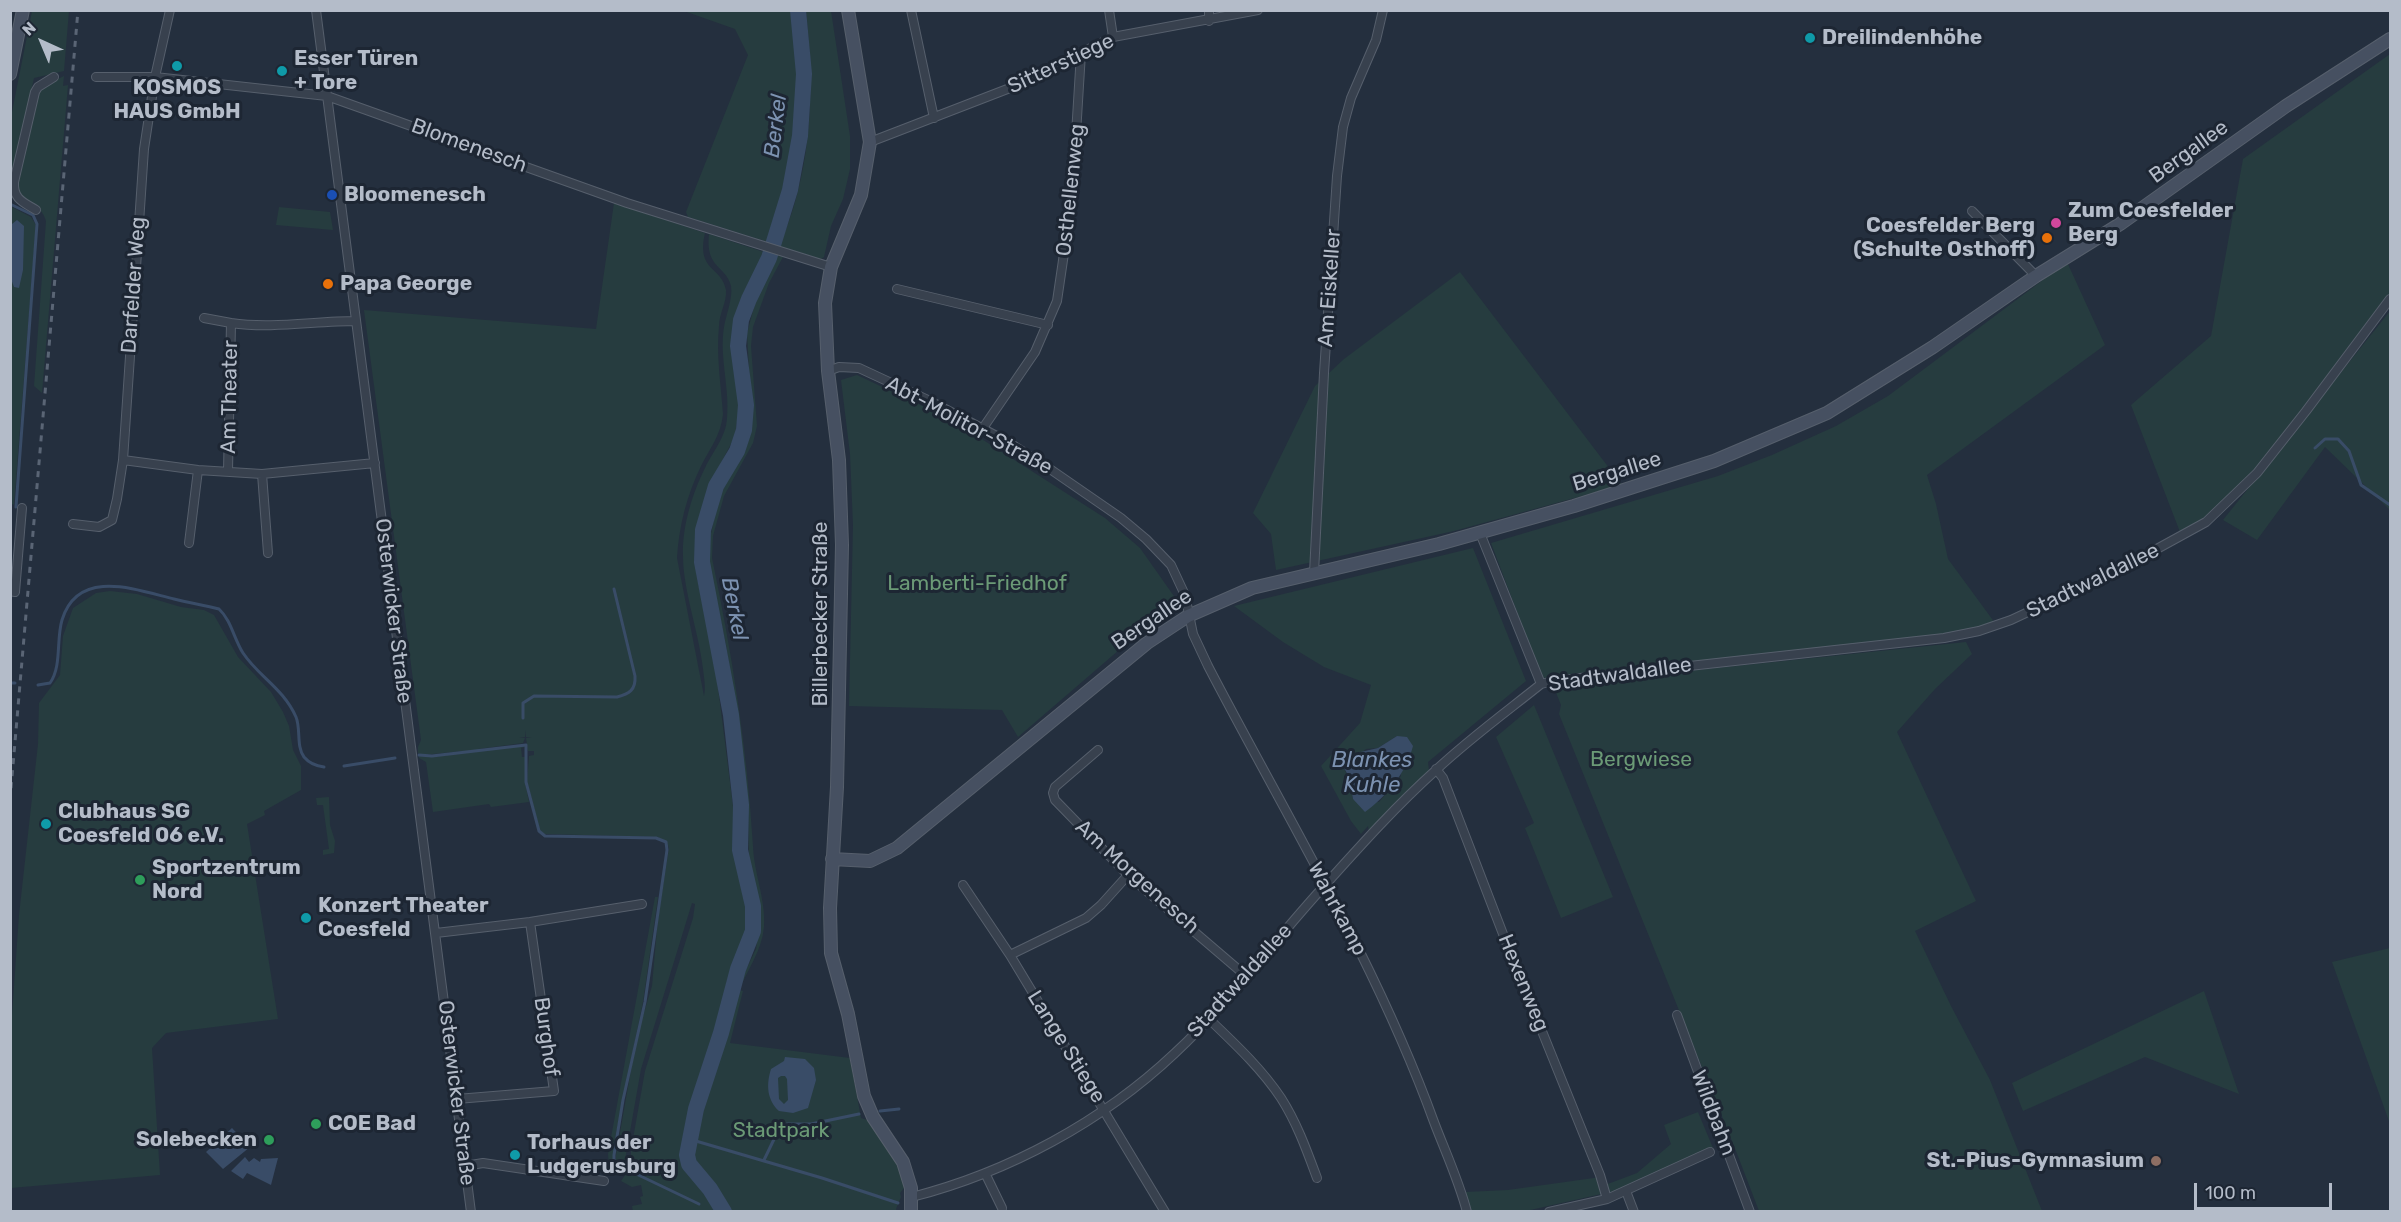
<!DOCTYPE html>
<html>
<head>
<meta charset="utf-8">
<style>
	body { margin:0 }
	#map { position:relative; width:2401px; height:1222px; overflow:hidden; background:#242f3e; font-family:Rubik,sans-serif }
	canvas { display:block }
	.frame { position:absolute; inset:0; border:12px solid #b4bcc9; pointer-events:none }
	.north { position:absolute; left:12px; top:12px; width:60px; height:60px; -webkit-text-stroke:4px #1d2633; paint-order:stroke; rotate:316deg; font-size:16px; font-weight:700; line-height:24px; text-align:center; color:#b4bcc9 }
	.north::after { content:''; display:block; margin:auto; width:21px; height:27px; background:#b4bcc9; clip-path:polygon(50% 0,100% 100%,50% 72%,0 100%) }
	.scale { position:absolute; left:2194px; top:1183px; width:138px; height:27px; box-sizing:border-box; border:3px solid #b4bcc9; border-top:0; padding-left:8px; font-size:18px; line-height:21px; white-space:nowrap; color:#b4bcc9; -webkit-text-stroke:4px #1d2633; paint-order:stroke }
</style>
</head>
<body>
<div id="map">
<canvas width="2401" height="1222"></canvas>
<div class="frame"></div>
<div class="north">N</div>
<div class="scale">100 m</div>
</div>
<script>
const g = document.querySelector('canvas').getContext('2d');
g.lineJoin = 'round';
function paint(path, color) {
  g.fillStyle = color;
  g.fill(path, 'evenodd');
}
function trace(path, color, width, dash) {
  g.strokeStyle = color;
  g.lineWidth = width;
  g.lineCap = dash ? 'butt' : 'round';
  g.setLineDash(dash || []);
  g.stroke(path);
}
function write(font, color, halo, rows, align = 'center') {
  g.font = font + ' Rubik,sans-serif';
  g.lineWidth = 6;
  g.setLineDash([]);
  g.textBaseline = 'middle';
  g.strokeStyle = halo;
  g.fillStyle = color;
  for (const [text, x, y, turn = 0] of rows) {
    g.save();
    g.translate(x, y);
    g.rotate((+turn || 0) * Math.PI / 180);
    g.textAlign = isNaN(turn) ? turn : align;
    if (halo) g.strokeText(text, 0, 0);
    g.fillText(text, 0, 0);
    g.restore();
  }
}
const green = new Path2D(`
	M32,11h37l-5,60 -30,7 -23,103v-64z
	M684,11h108c5,40 8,84 3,124 -5,36 -16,72 -27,107l-80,-25 -2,-5 62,-157 -13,-26z
	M806,11h25l19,125v33l-7,30 -12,27 -7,31 -3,2 -42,-13c6,-15 12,-29 16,-44 18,-62 18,-128 11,-191z
	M2390,54v238l-6,12 -128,166 -43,43 -33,19 -49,-127 80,-69 32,-177z
	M64,76l-1,10 5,-1 -26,308 -8,-7 12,-165c-4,-14 -14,-17 -25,-23l-4,-15 20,-88 4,-8z
	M614,203l91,30c-9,39 17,33 21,57 1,12 -7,24 -7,36 -3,29 2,59 4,88 -2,21 -13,34 -22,52 -14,29 -22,59 -24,92l27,138c2,-9 0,-18 -1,-27 -4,-36 -20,-79 -20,-113 -1,-29 9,-62 22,-88 8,-17 21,-31 22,-50 3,-30 -8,-61 -3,-91 2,-12 9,-29 7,-41 -5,-21 -26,-17 -22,-52l55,18 -28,64 -2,35 5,57 -4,28 -28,54 -12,57 2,31 16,70 21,166v40l13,51 1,21 -4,18 -9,16 -8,20 -7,36 -31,101h12l32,-104 6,-29 17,-35 3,-24v-21l-10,-41 -1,-50 -15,-121 -7,-47 -16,-72 -2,-25 11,-53 29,-55 4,-15 -5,-92 9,-33 20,-45 7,2 -14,26 -16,44 -2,19 6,80 -4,17 -29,53 -11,40 -1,22c20,95 35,190 41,288 1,28 13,53 11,81 -2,23 -16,42 -25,63l4,1 -13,52 120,15 11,60 9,3c14,21 31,41 34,67l-4,5 1,4 -5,12 1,2h-264l-1,-5 10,-2 -2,-7 3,-1 -2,-11 -9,2 -11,-6 10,-14v-17l14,-79 48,-153 2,-14 -3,-1 -51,166 -16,91 -5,6 -4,-3v-8l21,-119 15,-50 6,-68 11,-70 -2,-5 -9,-6 -113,-3 -5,-3 -13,-50 2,-25 5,-1v-4h-6l-2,-13 6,-1h-6l-1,-7v7l-6,1h6l-2,5 -45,6 3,1 42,-5 2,2 -4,1 1,9h4l-1,25 4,20 -38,5 -2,-3 -56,8 -7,-50 -7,-4v-3l13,2 30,-4 2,-2 -41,4 -5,-2v-6l3,-7 -57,-430 232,19z
	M10,206l21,11 5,8 -22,280 -4,-2z
	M279,207l51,5 3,18 -57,-5z
	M2067,262l38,83 -178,130 9,29 12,55 47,64 -51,13 -402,42 -51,-135 227,-67 54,-21 64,-29 52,-30z
	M1460,272l162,213 -168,46 -178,39 -5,-36 -18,-21 62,-127 29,-27z
	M2390,311v199l-65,-63 -68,93 -34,-20z
	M857,375l95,45 153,98 35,30 36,51 -7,13 -50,38 -101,87 -16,-27 -153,-4 4,-181 -3,-71 -9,-74z
	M1473,548l53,133 -98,81 1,9 -60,62 -1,-7 -7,8 -10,-13 -30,-55 39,-43 11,-38 -47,-18 -41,-25 -49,-36zM1397,736l4,40 -22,26 -26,-3 -4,-22 -5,-8 22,-20 12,-1z
	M110,591l27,3 44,13 23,3 10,5 24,42 33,35 12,20 6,14 4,24 8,16v24l-37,21 1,4 -18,9 31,195 -112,14 -14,15 8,127 -149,13v-159l8,-114 19,-171 1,-41 21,-28 3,-39 10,-28 23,-15z
	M1966,642l6,12 -37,35 -38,43 79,169 -61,30 36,75 39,74 52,131h-283l-23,-60 -177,-437 2,-9 -8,-20z
	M1534,705l79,192 -52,21 -36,-90 9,-5 -38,-86z
	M329,797l1,28 5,16 -1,12 -11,2v-5l6,-1 -6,-44h-6l-1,-7z
	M655,897h3l-15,105 -28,137 -2,24 6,4 -3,4 -7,-6 -1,-11z
	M2390,948v176l-58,-162z
	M2204,991l35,103 -94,-37 -122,54 -11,-28z
	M1698,1112l15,36 -85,40 -102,23h-57l-4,-19 43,-2 93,-13 4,8 32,-12 34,-29 -7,-19z`);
const water = new Path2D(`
	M17,220l7,6 -1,44 -4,18 -5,-1 -3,-8v-48l1,-7z
	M1397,736l10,1 6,9c-7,27 -26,50 -48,66l-12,-13 -4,-22 -5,-9 1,-9 7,-5 26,-6z
	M785,1057l20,2 9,9 2,12 -8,28 -15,5 -14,-2c-12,-11 -13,-26 -8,-42l13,-8zM781,1076h4l2,3 1,21 -4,4 -5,-5 -1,-21z
	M232,1128l18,19 -27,22 -17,-17z
	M245,1157l4,5 5,-4 6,4 1,-3 17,-1 -7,27 -24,-12 -4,6 -12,-8z`);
const stream = new Path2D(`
	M10,204l23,11 4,9 -21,283
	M2315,448l10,-9h13l11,12 12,34 29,20
	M10,683h5
	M38,685l12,-2c12,-17 6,-43 12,-63 16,-53 75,-30 112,-21 15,4 30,6 45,10 12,11 15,30 24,44 16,24 40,35 53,64 5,12 0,29 8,40 5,6 12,9 20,10
	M523,718v-15l11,-7 83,1c12,-3 19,-7 18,-21l-21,-87
	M419,755l13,1 94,-11v37l13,49 6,5 111,2 10,4 1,8 -22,152 -22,98 -9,55v7l7,5
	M344,766l51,-8
	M880,1111l19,-2
	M689,1139l133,39 76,25
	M764,1160l14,-29 9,-7h24l48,-10
	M630,1171l69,33`);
const river = new Path2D(`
	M724,1212l-14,-23 -21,-25 -2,-9 9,-46 25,-76 17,-64 15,-38v-25l-13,-56 1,-45 -10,-90 -29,-153 1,-32 13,-44 21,-35 7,-21 2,-25 -8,-59 3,-26 8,-21 20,-41 21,-68 10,-54 4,-62 -6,-64`);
const street = new Path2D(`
	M316,10l155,1202
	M911,10l23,108
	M1109,10l4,27
	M1209,21v-11
	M96,77h59l172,19 300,107 204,64
	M870,142l140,-54 103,-51 145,-27
	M36,210c-13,-8 -23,-11 -22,-28l21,-90 3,-5 16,-10
	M1972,211l64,65
	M897,289l151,36
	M204,318l27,5
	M828,371l11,-4 20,1 71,33 78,41 42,27 71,49 25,21 25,26 14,30 8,39 15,32c78,150 168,296 226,456 11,29 25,59 33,90
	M983,428l52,-76 22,-51 15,-102 9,-146
	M123,460l75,10 64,4 113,-11
	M228,471l3,-148c42,6 83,-2 125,-2
	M262,474l6,79
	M73,524l26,3 13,-7 5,-21 6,-39 21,-311 11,-72 15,-67
	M1480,533l61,151
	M189,543l9,-73
	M1314,573l10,-200 13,-197 6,-49 8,-29 25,-58 7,-30
	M10,591l5,1 7,-84
	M1098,750l-43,37 -2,6 2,7 73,75 118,101
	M1436,769l7,9 65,169 92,228 7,24
	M963,885l47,70 155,257
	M436,933l94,-11 112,-18
	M1010,955l76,-37 15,-13 27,-30
	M1677,1015l73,197
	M1209,1019c25,24 52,49 72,79 16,25 26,53 36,80
	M457,1099l97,-8 -24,-169
	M465,1166l18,-3 121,18
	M985,1173l17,35
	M1626,1191l8,21
	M912,1197c97,-25 190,-75 263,-144 55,-51 100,-114 151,-169 35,-39 71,-79 110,-114 33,-31 70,-58 105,-86l12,-3 391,-43 35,-7 32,-11 113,-53 82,-45 51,-49 49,-62 84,-112
	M1549,1212l58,-13 103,-47`);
const secondary = new Path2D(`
	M848,10l22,132 -9,53 -30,72 -6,36 3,68 11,89 3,85 -5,242 -7,121 1,45 17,61 16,82 9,21 30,45 8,26v24
	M10,74l13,-64
	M832,859l38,2 27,-13 250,-205 41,-27 64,-28 187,-44 135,-38 140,-45 113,-48 106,-66 103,-71 84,-52 166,-118 104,-67`);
const rail = new Path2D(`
	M10,800l68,-790`);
const markers = [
	[1810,38,6,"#0f9aa8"],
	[177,66,6,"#0f9aa8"],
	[282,71,6,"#0f9aa8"],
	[332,195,6,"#1a4fb4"],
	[2056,223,6,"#d1479c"],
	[2047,238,6,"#e8710a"],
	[328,284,6,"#e8710a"],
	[46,824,6,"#0f9aa8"],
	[140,880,6,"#2e9e5b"],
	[306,918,6,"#0f9aa8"],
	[316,1124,6,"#2e9e5b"],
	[269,1140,6,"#2e9e5b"],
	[515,1155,6,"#0f9aa8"],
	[2156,1161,6,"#8d6e63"]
];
const poiNames = [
	["Dreilindenhöhe",1822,38],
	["Esser Türen",294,59],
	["+ Tore",294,83],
	["KOSMOS",177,88,"center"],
	["HAUS GmbH",177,112,"center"],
	["Bloomenesch",344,195],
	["Zum Coesfelder",2068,211],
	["Berg",2068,235],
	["Coesfelder Berg",2035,226,"right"],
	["(Schulte Osthoff)",2035,250,"right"],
	["Papa George",340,284],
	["Clubhaus SG",58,812],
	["Coesfeld 06 e.V.",58,836],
	["Sportzentrum",152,868],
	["Nord",152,892],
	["Konzert Theater",318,906],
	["Coesfeld",318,930],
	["COE Bad",328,1124],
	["Solebecken",257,1140,"right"],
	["Torhaus der",527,1143],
	["Ludgerusburg",527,1167],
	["St.-Pius-Gymnasium",2144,1161,"right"]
];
const streetNames = [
	["Sitterstiege",1061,64,-25],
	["Blomenesch",469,146,20],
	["Bergallee",2189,152,-36],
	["Osthellenweg",1071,190,-84],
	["Darfelder Weg",134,285,-86],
	["Am Eiskeller",1330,288,-86],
	["Am Theater",230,397,-89],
	["Abt-Molitor-Straße",969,426,28],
	["Bergallee",1617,472,-17],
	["Stadtwaldallee",2093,581,-26],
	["Osterwicker Straße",393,611,83],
	["Billerbecker Straße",821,614,-90],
	["Bergallee",1152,620,-34],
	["Stadtwaldallee",1620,675,-8],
	["Am Morgenesch",1137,877,42],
	["Wahrkamp",1337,909,62],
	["Stadtwaldallee",1240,981,-48],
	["Hexenweg",1523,983,68],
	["Burghof",546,1037,82],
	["Lange Stiege",1066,1047,58],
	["Osterwicker Straße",456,1093,83],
	["Wildbahn",1713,1113,69]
];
const parkNames = [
	["Lamberti-Friedhof",977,584],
	["Bergwiese",1641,760],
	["Stadtpark",781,1131]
];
const waterNames = [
	["Berkel",776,126,-83],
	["Berkel",734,609,79],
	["Blankes",1372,761],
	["Kuhle",1372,786]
];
paint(green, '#263c3f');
paint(water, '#394c67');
trace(stream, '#394c67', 3);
trace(river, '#394c67', 16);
trace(street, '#565f6c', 10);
trace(secondary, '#565f6c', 14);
trace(street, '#38414e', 8);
trace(secondary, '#465061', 12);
trace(rail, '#5a6575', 3, [6, 6]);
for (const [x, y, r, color] of markers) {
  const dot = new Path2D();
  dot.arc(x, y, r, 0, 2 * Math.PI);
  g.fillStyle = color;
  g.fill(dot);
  trace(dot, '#1d2633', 2);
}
write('bold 21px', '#b4bcc9', '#1d2633', poiNames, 'left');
write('21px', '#b4bcc9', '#1d2633', streetNames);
write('21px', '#6b9a76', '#1d2633', parkNames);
write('italic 22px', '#7c92b1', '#1d2633', waterNames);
</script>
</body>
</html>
